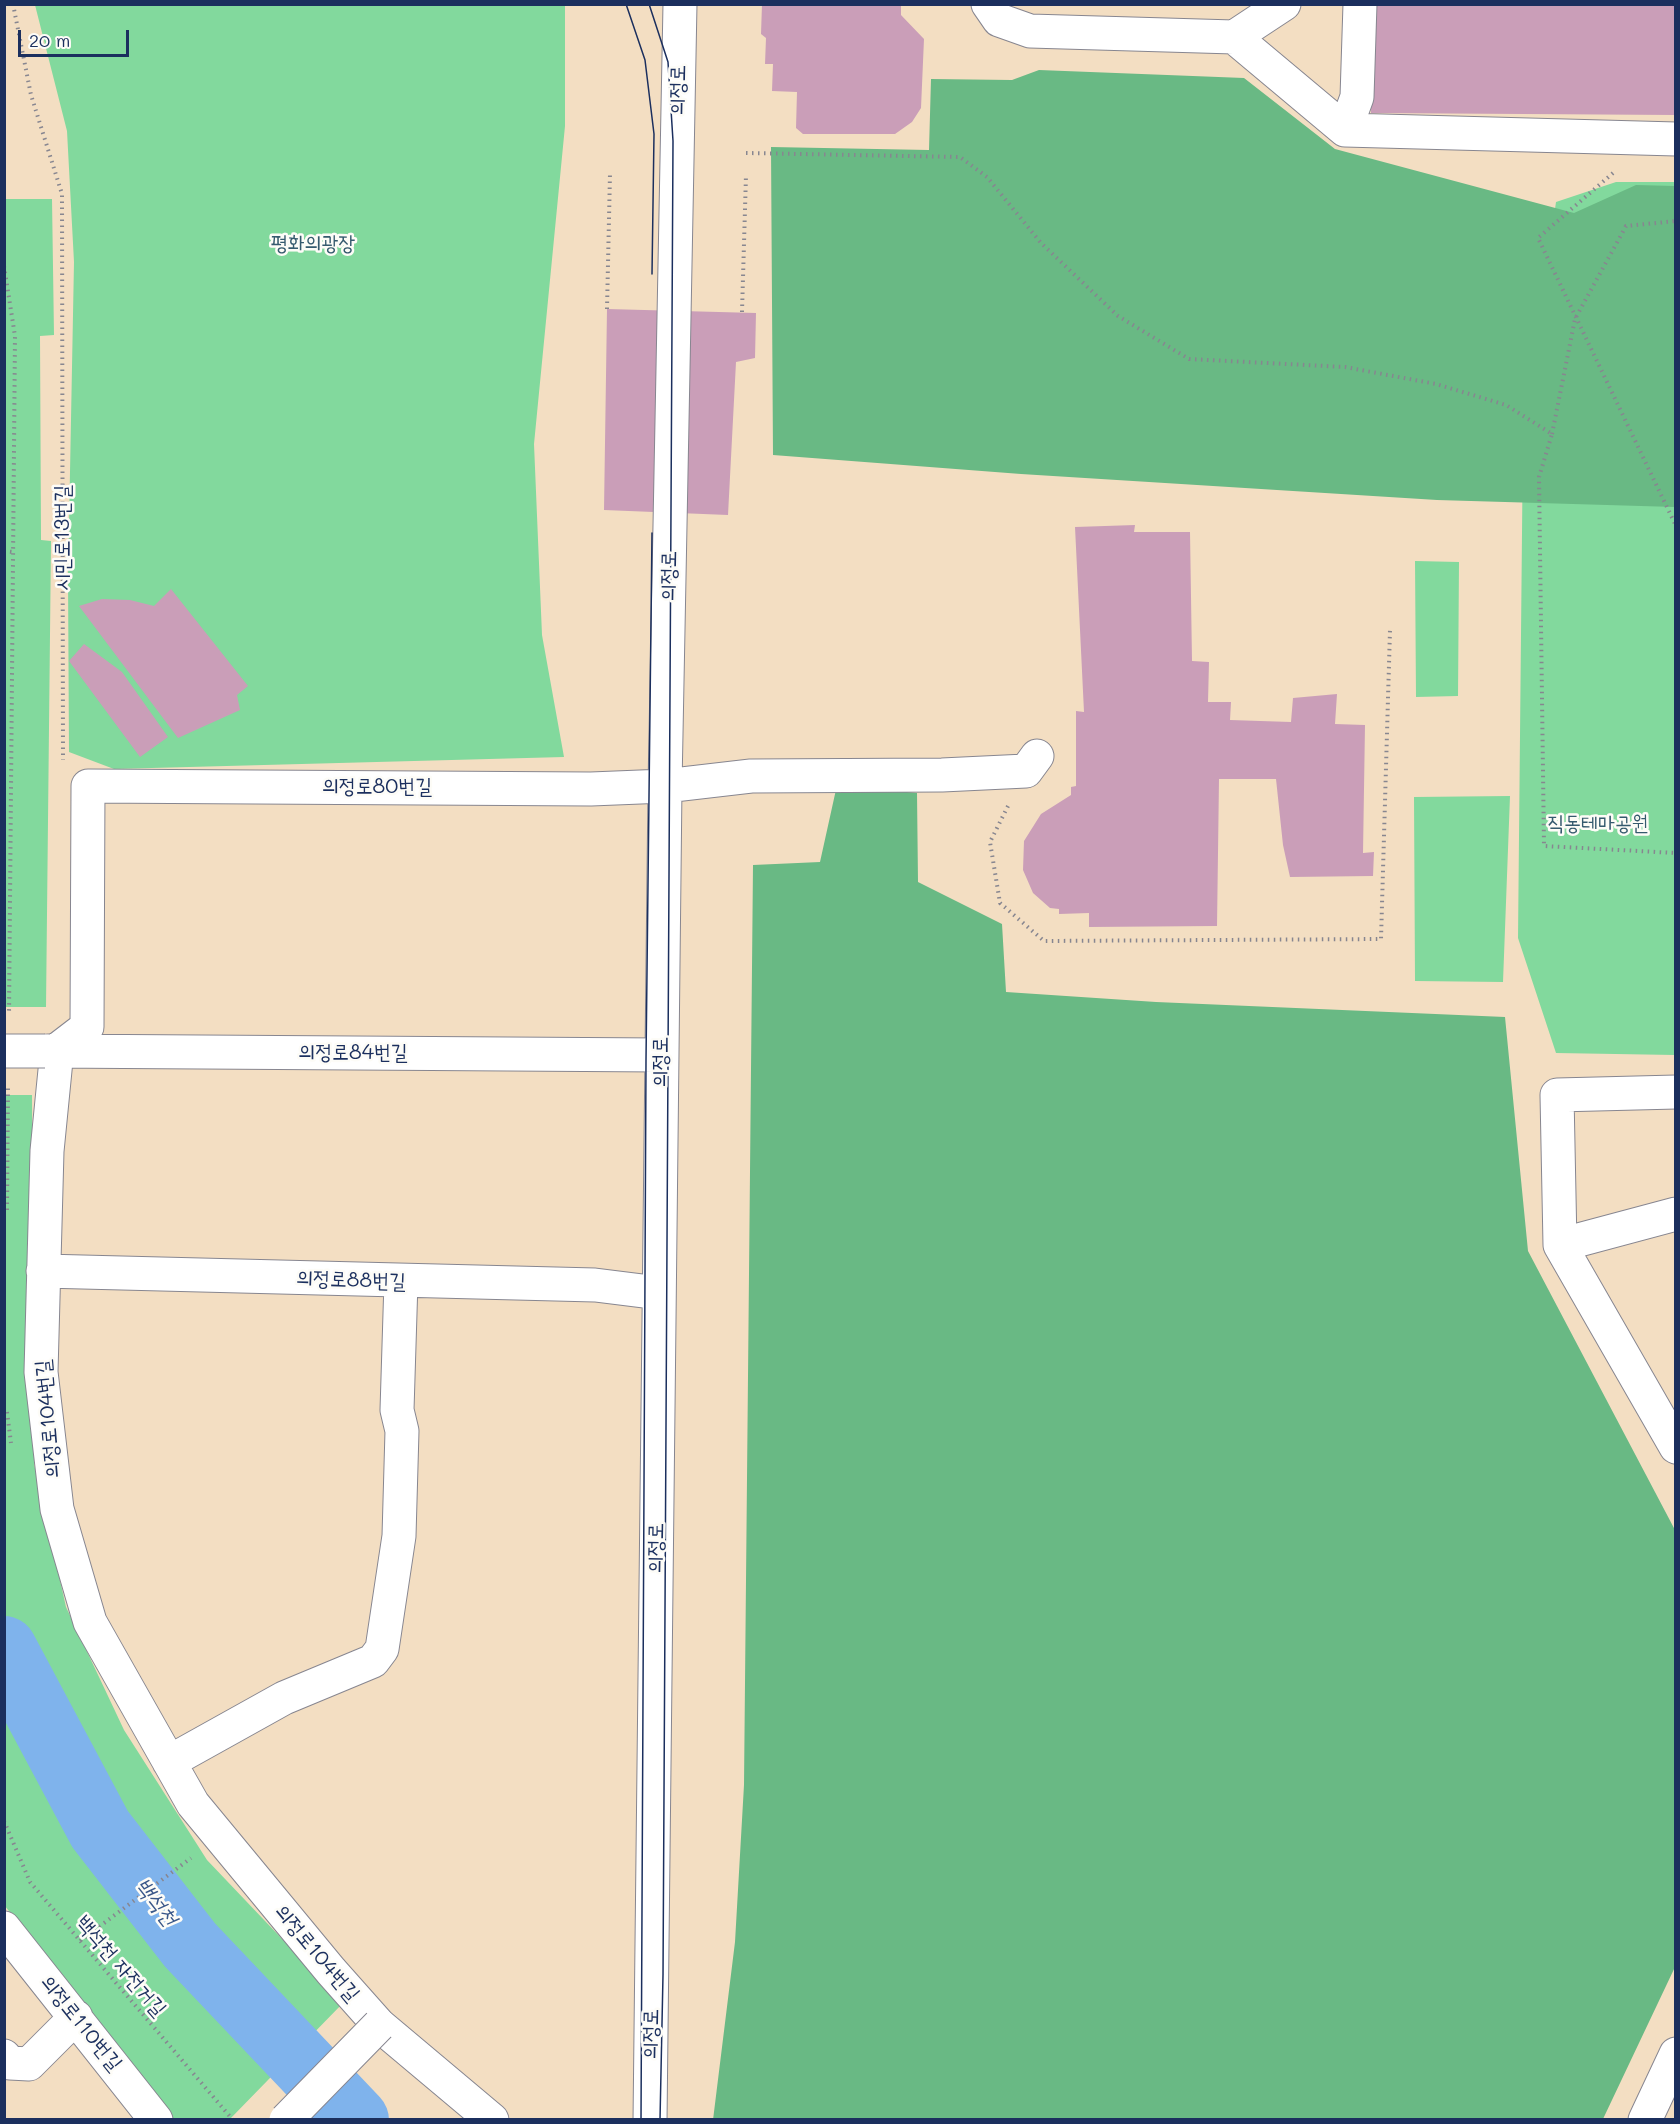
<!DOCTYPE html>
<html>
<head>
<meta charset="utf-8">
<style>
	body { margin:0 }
	#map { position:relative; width:1680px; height:2124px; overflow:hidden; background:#f3dec2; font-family:Mali,sans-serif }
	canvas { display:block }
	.frame { position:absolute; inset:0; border:6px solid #1b2f5e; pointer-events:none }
	.scale { position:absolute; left:18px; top:30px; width:111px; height:27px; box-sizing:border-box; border:3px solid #1b2f5e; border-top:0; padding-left:8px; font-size:18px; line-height:21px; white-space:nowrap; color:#1b2f5e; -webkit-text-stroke:4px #fdfcf7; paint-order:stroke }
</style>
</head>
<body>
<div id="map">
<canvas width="1680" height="2124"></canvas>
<div class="frame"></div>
<div class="scale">20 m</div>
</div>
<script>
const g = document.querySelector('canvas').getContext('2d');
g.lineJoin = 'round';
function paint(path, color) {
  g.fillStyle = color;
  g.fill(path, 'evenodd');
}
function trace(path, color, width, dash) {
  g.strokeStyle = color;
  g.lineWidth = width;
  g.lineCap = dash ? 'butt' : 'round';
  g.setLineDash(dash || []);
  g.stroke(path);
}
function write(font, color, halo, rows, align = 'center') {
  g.font = font + ' Mali,"Poor Story",sans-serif';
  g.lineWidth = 5;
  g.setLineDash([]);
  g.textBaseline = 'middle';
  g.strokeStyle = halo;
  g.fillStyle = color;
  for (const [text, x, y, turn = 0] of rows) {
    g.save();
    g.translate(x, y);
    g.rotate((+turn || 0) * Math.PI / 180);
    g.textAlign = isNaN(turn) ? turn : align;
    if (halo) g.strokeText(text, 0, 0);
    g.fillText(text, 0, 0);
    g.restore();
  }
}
const green = new Path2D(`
	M35,5h530v121l-31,318 8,191 22,122 -450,12 -45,-17 -1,-175 6,-315 -7,-131z
	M1616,182h59v873l-119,-2 -38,-115 5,-506 33,-230z
	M5,199h47l2,136 -14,1 1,204 10,1 -5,466h-41z
	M1415,561l44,1 -1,134 -42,1z
	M1510,796l-7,186 -88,-1 -1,-184z
	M4,1095h28l2,369 32,143 58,123 83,130 136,143 -113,116h-60l-165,-213z`);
const forest = new Path2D(`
	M1039,70l205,8 91,71 239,64 62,-28 39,1v321l-238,-7 -416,-26 -248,-19 -2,-308 158,3 2,-71 81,1z
	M837,785l80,8 1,89 84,42 4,68 150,10 349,15 23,234 147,279v437l-72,152 -890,1 22,-178 9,-157 9,-920 67,-3z`);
const river = new Path2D(`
	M4,1649l96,180 90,116 166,175`);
const building = new Path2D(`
	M762,4h139v11l23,24 -3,69 -9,14 -17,12h-92l-7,-6 1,-36 -25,-1 1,-27h-8l1,-26 -5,-4z
	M1372,4h304v111l-305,-2z
	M607,309l149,4 -1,45 -19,4 -8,153 -124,-5z
	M1135,525l-1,7h56l2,129 17,1 -1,40h23l-1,18 61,2 2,-24 44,-4 -2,30 30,1 -2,128 11,-1 -1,24 -83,1 -7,-32 -7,-66h-57l-2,147 -128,1v-14l-30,1v-5l-9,-1 -17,-15 -10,-23 1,-29 17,-27 30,-19v-8l5,-1v-75l8,1 -9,-185z
	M171,589l77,97 -11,9 3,15 -62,28 -99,-132 23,-7 28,1 24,6z
	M84,644l38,28 46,65 -28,20 -71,-96z`);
const path = new Path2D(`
	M13,4l18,91 31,99 1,566
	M746,153l214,4 27,20 54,66 77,73 71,43 156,8 91,17 70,21 46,29 -13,43 5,369 132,7
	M1613,173l-75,65 138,288
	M4,266l11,70 -6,679
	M607,309l3,-135
	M742,312l4,-137
	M1552,434l23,-115 51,-93 50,-5
	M4,551l9,1
	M1008,806l-18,36 10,61 44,38 337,-2 9,-309
	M7,1210l1,-125
	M7,1412l4,31
	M4,1821l26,61 203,238
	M80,1941l111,-83`);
const minor = new Path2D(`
	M988,4l11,16 31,11 204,6 50,-33
	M1234,37l111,93 331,9
	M1345,130l12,-33 3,-93
	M48,1051l613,4
	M1676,1092l-119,3 3,150 116,202
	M1560,1245l116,-31
	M43,1271l552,14 64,8
	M169,1762l115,-64 89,-37 9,-12 17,-113 3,-105 -5,-21 4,-129
	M4,1928l152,192
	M4,2056l6,7 19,1 47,-47
	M492,2120l-113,-95 -48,-54 -138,-167 -103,-182 -33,-113 -16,-137 6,-221 10,-101 30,-23 1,-241 503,3 74,-3 86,-10 191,-1 84,-4 11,-15
	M650,2120l15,-1334 15,-782
	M1645,2120l31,-66`);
const tram = new Path2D(`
	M626,4l19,56 9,74 -2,140
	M649,4l19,58 5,79 -10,1834 -3,145
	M641,2120l5,-1060 6,-527`);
const minorBridge = new Path2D(`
	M4,1051h41
	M286,2120l93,-95`);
const streetNames = [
	["의정로",678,90,-89],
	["시민로13번길",63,538,-90],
	["의정로",669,576,-89],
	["의정로80번길",377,787],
	["의정로84번길",353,1053],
	["의정로",661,1062,-90],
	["의정로88번길",351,1280,2],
	["의정로104번길",48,1419,-95],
	["의정로",656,1548,-89],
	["의정로104번길",317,1953,50],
	["백석천 자전거길",121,1966,49],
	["의정로110번길",81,2023,51],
	["의정로",651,2034,-89]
];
const parkNames = [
	["평화의광장",313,244],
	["직동테마공원",1598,824]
];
const waterNames = [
	["백석천",156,1902,52]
];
paint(green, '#82d99d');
paint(forest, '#69b984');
trace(river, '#7fb3ec', 66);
paint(building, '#ca9eb8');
trace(minor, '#878690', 35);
trace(path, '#878690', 4, [1.5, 4.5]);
trace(minor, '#fff', 33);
trace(tram, '#1b2f5e', 1.5);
trace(minorBridge, '#878690', 35, []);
trace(minorBridge, '#fff', 33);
write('21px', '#1b2f5e', '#fdfcf7', streetNames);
write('21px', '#355a6e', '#fdfcf7', parkNames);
write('italic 22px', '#395789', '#fdfcf7', waterNames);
</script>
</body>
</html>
